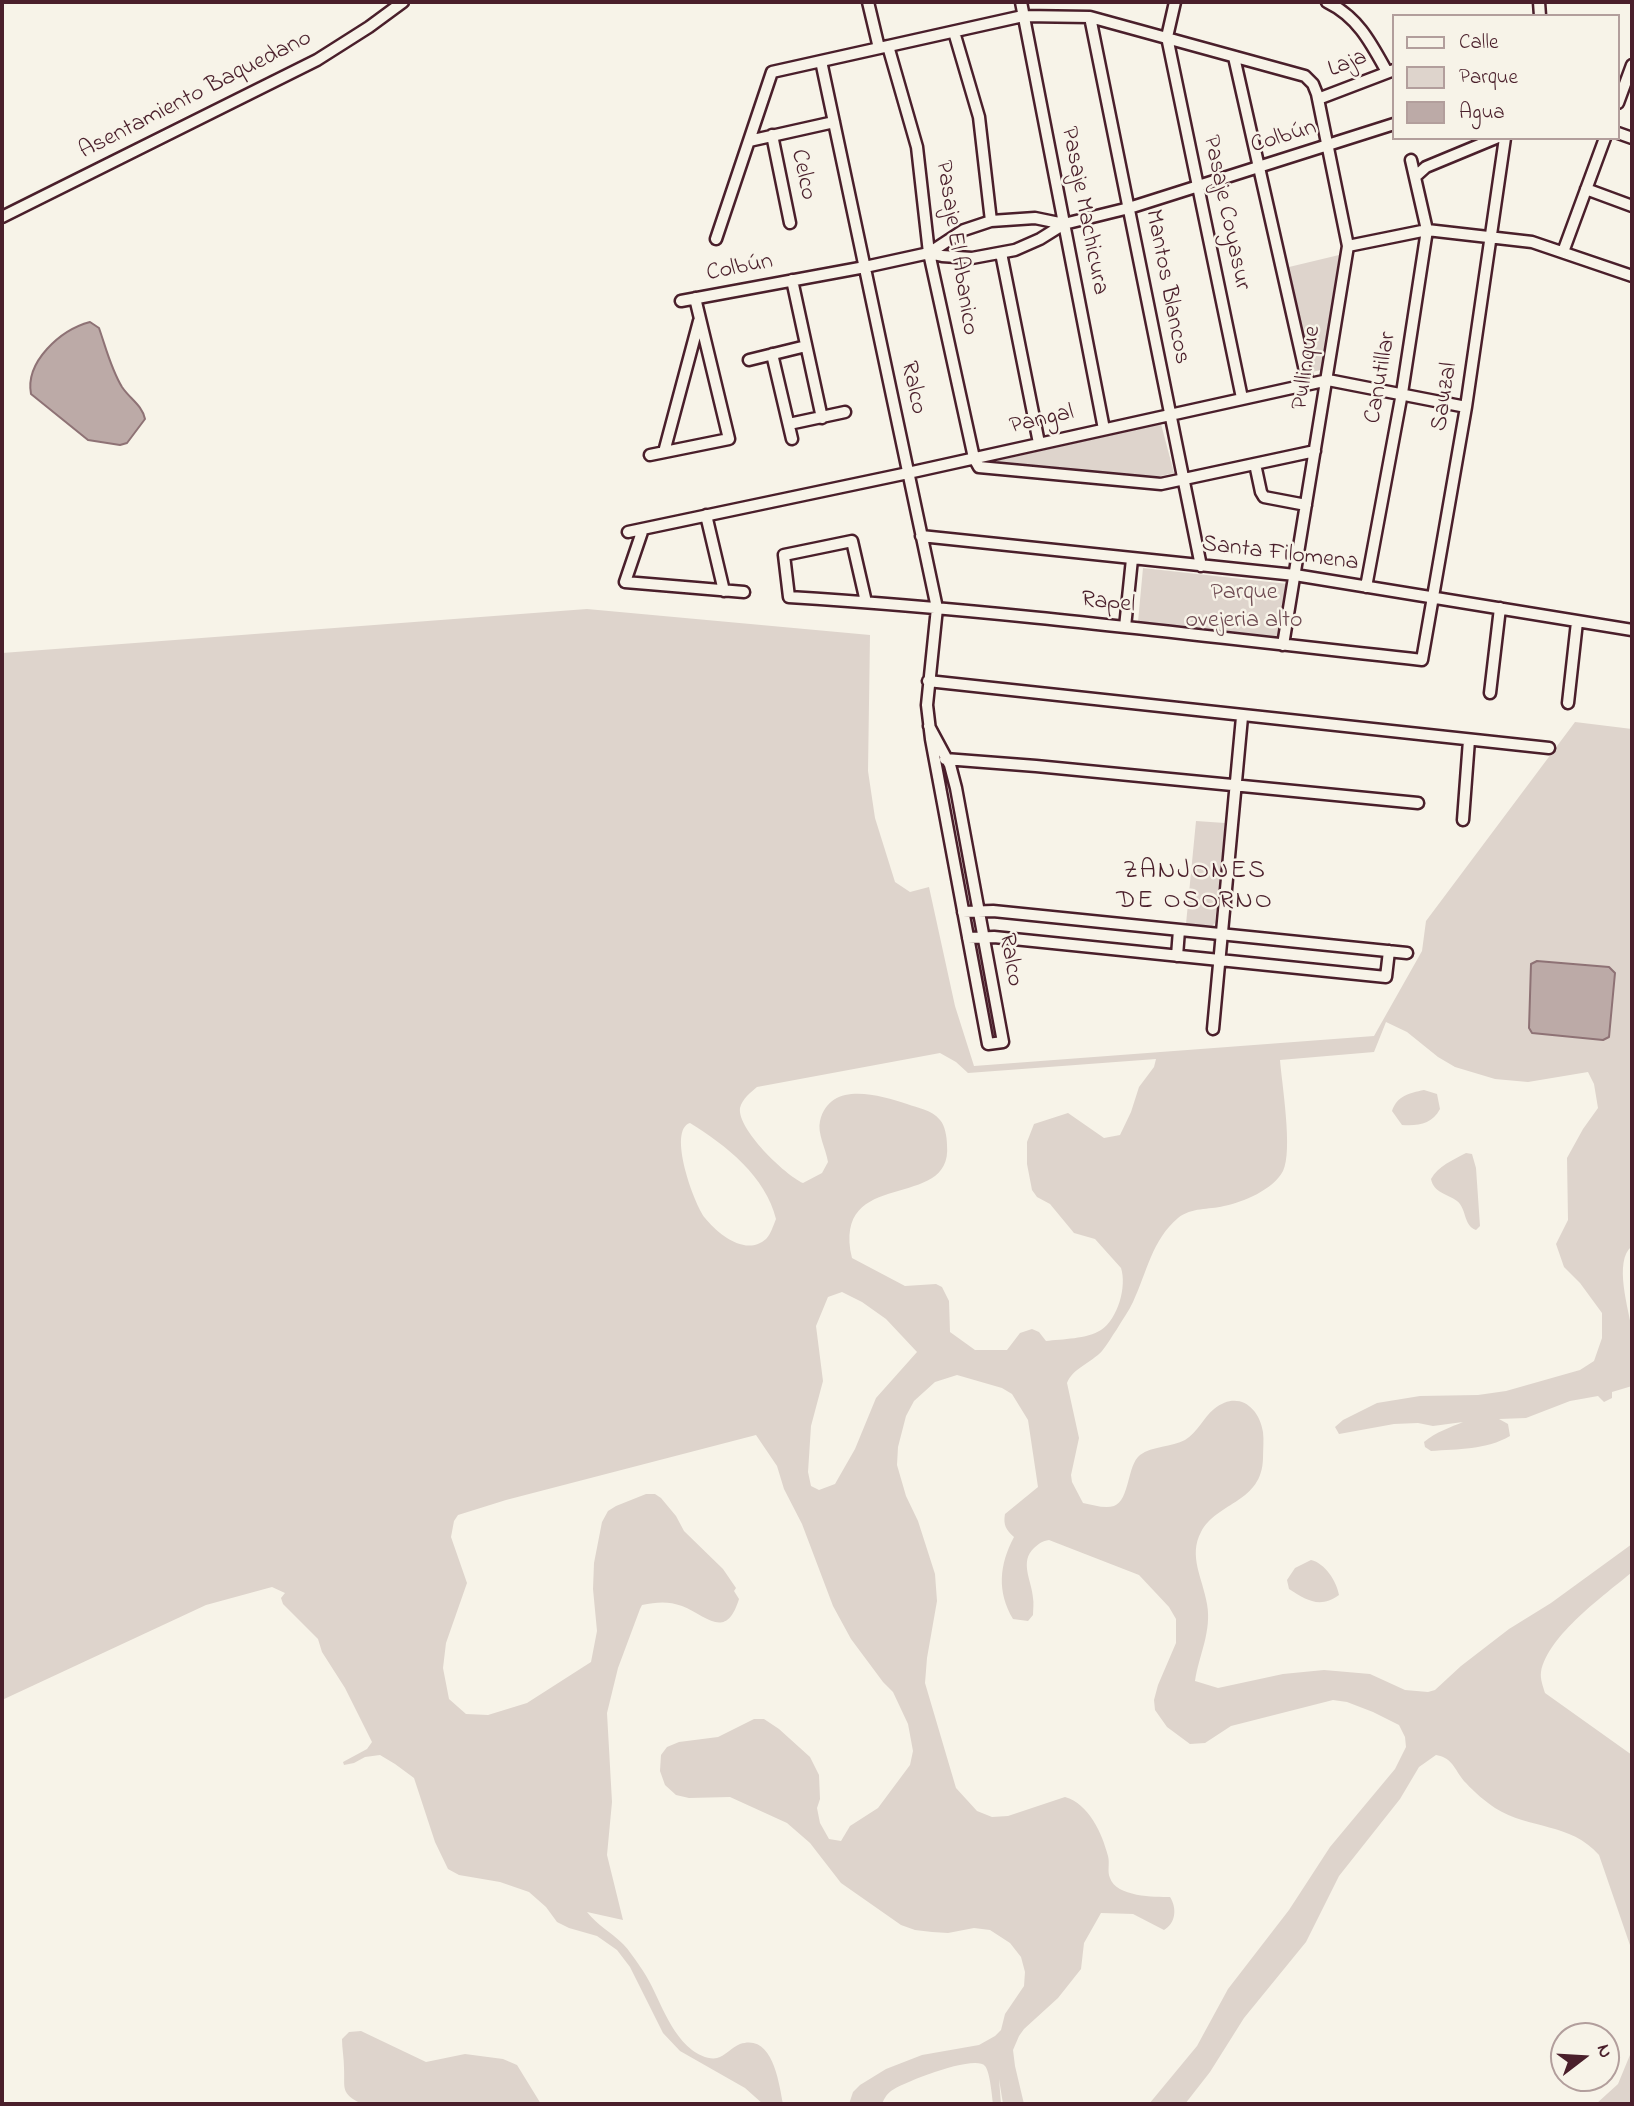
<!DOCTYPE html>
<html>
<head>
<meta charset="utf-8">
<style>
	body { margin:0 }
	#map { position:relative; width:1634px; height:2106px; overflow:hidden; background:#f7f3e8; font-family:"Indie Flower",sans-serif }
	canvas { display:block }
	.frame { position:absolute; inset:0; border:4px solid #4a1f2b; pointer-events:none }
	.legend { position:absolute; left:1392px; top:14px; width:228px; height:126px; box-sizing:border-box; background:#f7f3e8; border:2px solid #b29e9c; margin:0; padding:9px 12px; list-style:none; font-size:21px; color:#4a1f2b }
	.legend li { display:flex; align-items:center; gap:14px; height:35px }
	.legend b { width:35px; border:2px solid #b29e9c }
	.north { position:absolute; left:1550px; top:2022px; width:70px; height:70px; box-sizing:border-box; background:#f7f3e8; border:2px solid #b29e9c; border-radius:50%; rotate:73deg; font-size:19px; font-weight:700; line-height:28px; text-align:center; color:#4a1f2b }
	.north::after { content:''; display:block; margin:auto; width:24px; height:32px; background:#4a1f2b; clip-path:polygon(50% 0,100% 100%,50% 72%,0 100%) }
</style>
</head>
<body>
<div id="map">
<canvas width="1634" height="2106"></canvas>
<div class="frame"></div>
<ul class="legend">
<li><b style="height:9px;background:#f7f3e8"></b>Calle</li>
<li><b style="height:19px;background:#ded4cc"></b>Parque</li>
<li><b style="height:19px;background:#bcaaa7"></b>Agua</li>
</ul>
<div class="north">N</div>
</div>
<script>
const g = document.querySelector('canvas').getContext('2d');
g.lineJoin = 'round';
function paint(path, color) {
  g.fillStyle = color;
  g.fill(path, 'evenodd');
}
function trace(path, color, width, dash) {
  g.strokeStyle = color;
  g.lineWidth = width;
  g.lineCap = dash ? 'butt' : 'round';
  g.setLineDash(dash || []);
  g.stroke(path);
}
function write(font, color, halo, rows, align = 'center') {
  g.font = font + ' "Indie Flower",sans-serif';
  g.lineWidth = 5;
  g.setLineDash([]);
  g.textBaseline = 'middle';
  g.strokeStyle = halo;
  g.fillStyle = color;
  for (const [text, x, y, turn = 0] of rows) {
    g.save();
    g.translate(x, y);
    g.rotate((+turn || 0) * Math.PI / 180);
    g.textAlign = isNaN(turn) ? turn : align;
    if (halo) g.strokeText(text, 0, 0);
    g.fillText(text, 0, 0);
    g.restore();
  }
}
const green = new Path2D(`
	M1339,255l-18,115 -9,2 -23,-105z
	M1161,424l13,49 -18,4 -165,-15z
	M1143,568l145,16 -10,56 -140,-18z
	M587,609l283,26 -2,136 7,47 20,64 15,10 19,-5 26,119 19,60 400,-30 48,-85 4,-30 149,-199 57,7v517c-19,15 -3,64 0,85 2,17 0,37 0,55l-20,6v6l-8,4 -6,-6 -28,5 -44,17 -27,1 9,5 2,12c-24,14 -52,13 -79,15l-6,-4 -1,-5c12,-10 27,-15 39,-20l-30,4 -15,-3 -24,1 -55,10 -4,-7 8,-7 34,-17 43,-7 58,-1 28,-4 74,-21 14,-9 8,-23v-25l-22,-30 -16,-16 -8,-23 12,-24 -1,-62 16,-29 15,-21 -4,-24 -6,-12 -60,10 -33,-3 -40,-12 -17,-10 -31,-25 -21,-10 -12,30 -94,8c2,25 13,91 3,111 -10,19 -40,31 -59,35 -16,4 -32,1 -46,12 -26,22 -31,54 -45,84 -4,9 -11,18 -16,27 -5,7 -10,16 -15,22 -11,12 -29,17 -35,32l12,55 -8,37 1,7 11,21c10,2 22,6 31,3 16,-6 13,-41 26,-51 12,-9 32,-8 45,-15 13,-8 18,-22 29,-31 23,-19 45,-3 49,23 1,8 0,18 0,26 -1,45 -45,43 -62,74 -13,24 2,47 6,72 5,27 -8,51 -12,77l23,7 65,-14 41,-4 46,4 35,16 23,2 7,-2 26,-24 48,-37 42,-26 81,-59v28c-27,23 -84,63 -91,100 -1,7 2,14 4,21l87,62v196l-33,-96c-29,-33 -69,-25 -104,-47 -9,-6 -21,-16 -29,-25 -11,-11 -12,-25 -30,-28l-17,12 -19,32 -61,77 -33,66 -62,76 -34,54 -25,32h-36l48,-58 31,-57 61,-79 41,-63 65,-78 11,-22 -1,-10 -6,-12 -26,-13 -26,-10 -14,-2 -102,26 -26,17 -15,1 -23,-17 -12,-17 -1,-10 4,-15 18,-42v-24l-7,-12 -30,-32 -90,-35c-7,1 -9,3 -15,8 -15,14 -2,33 -1,50 1,5 0,12 0,17l-5,6 -15,-2c-16,-27 -14,-54 1,-82 -8,-7 -11,-12 -9,-23l33,-27 -10,-67 -16,-26 -10,-6 -45,-13 -22,7 -21,19 -8,15 -8,31 -1,18 9,31 12,25 17,53 2,27 -10,57 -2,25 31,105 21,23 15,6 16,-1 57,-19c24,7 37,36 43,59 2,7 -1,16 2,22 6,19 45,19 60,19 7,11 6,26 -6,33l-31,-16 -32,-1 -17,30 -3,26 -23,29 -34,31 -5,7 -6,14 2,16 9,38h-21l-4,-25 2,25h-8c-1,-8 -3,-32 -8,-38 -10,-12 -81,16 -94,25 -5,4 -7,8 -9,13h-33l4,-12 7,-7 26,-16 36,-14 57,-10 16,-9 6,-6 4,-16 19,-28 1,-14 -4,-15 -11,-14 -20,-13 -16,-2 -26,5 -16,-1 -17,-2 -14,-5 -60,-42 -31,-40 -23,-20 -57,-26 -41,1 -13,-3 -11,-10 -5,-14 1,-16 6,-8 12,-5 39,-5 36,-18h10l15,10 31,28 9,18 1,24 -3,9 3,15 9,16 12,2 9,-15 28,-18 32,-43 3,-14 -5,-27 -15,-32 -10,-10 -32,-43 -18,-33 -31,-82 -18,-35 -7,-23 -21,-31 -250,65 -48,15 -4,6 -3,16 16,46 -21,60 -3,25 6,31 17,15 22,1 39,-12 64,-41 6,-31 -4,-42 1,-26 8,-41 6,-11 8,-5 30,-12h9l6,4 15,18 8,15 39,38 13,19 -2,3 5,8c-13,42 -32,17 -57,7 -14,-5 -25,-4 -40,-1l-2,4 -22,59 -11,45 5,89 -5,53 16,65 -36,-8c10,13 24,20 36,32 6,6 11,14 16,21 20,27 26,63 53,85 6,5 18,10 25,8 8,-2 15,-11 23,-14 33,-11 39,39 43,60h-20l-18,-16 -65,-37 -17,-18 -33,-66 -13,-17 -20,-14 -28,-8 -12,-6 -11,-15 -17,-15 -29,-10 -41,-7 -11,-6 -13,-27 -21,-64 -19,-14 -15,-9 -15,2 -11,6 -10,2 -1,-3 24,-13 5,-7 -27,-54 -23,-36 -4,-13 -35,-35 -2,-6 4,-5 -13,-6 -66,18 -204,95v-1047zM940,1053l16,9 12,11 188,-14 -2,8 -15,20 -8,25 -11,23 -16,3 -36,-25 -34,11 -7,18v22l5,26 5,7 13,7 24,29 21,6 26,29c6,18 -3,51 -20,62 -14,9 -39,9 -55,11l-7,-9 -7,-3 -12,4 -13,17h-32l-25,-18 -1,-31 -7,-14 -6,-3 -31,2 -53,-28c-21,-93 101,-45 95,-113 0,-7 -2,-20 -7,-25 -8,-10 -22,-12 -33,-16 -28,-9 -77,-24 -87,17 -3,12 6,28 8,41l-6,11 -19,10c-18,-8 -66,-54 -63,-75 2,-9 11,-16 17,-21zM690,1123c36,22 76,54 86,96 -3,7 -5,15 -10,20 -20,18 -48,-5 -61,-21 -11,-14 -38,-88 -15,-95zM842,1292l20,10 24,17 31,33 -41,46 -21,51 -20,35 -16,6 -8,-4 -3,-14 3,-46 12,-45 -7,-55 12,-29z
	M1196,821l29,2 -10,100 -3,3 -26,-2z
	M1424,1090l13,4 3,15c-8,15 -21,17 -38,16l-10,-14c5,-15 17,-18 32,-21z
	M1466,1153l6,1 4,14 4,58 -4,4c-13,-5 -9,-21 -19,-29 -11,-8 -23,-8 -26,-22 7,-13 22,-19 35,-26z
	M1311,1560c14,3 26,22 28,35 -19,14 -33,5 -50,-6l-2,-9 8,-12z
	M361,2031l65,31 39,-8 38,5 14,6 24,39h-179c-22,-11 -17,-15 -18,-36 0,-10 -2,-19 -2,-29l7,-7z
	M1632,2050v54h-36l22,-20z`);
const water = new Path2D(`
	M90,322l9,6c7,20 12,41 23,59 8,12 20,18 23,32l-18,24 -7,2 -32,-5 -57,-46c-6,-32 29,-64 59,-72z
	M1537,961l72,6 6,6 -6,64 -6,3 -71,-7 -3,-5 2,-64z`);
const minor = new Path2D(`
	M868,2l11,46
	M1021,2l83,427
	M1175,2l-8,35 75,361
	M1327,2c31,15 44,41 60,70
	M1539,2l1,14
	M1090,17l111,549
	M954,32l25,85 12,104
	M888,46l29,101 12,106 45,205 5,9 182,17 154,-33
	M1234,57l74,327
	M821,61l116,547 -10,97 4,34 57,305 15,-2 -47,-254 -6,-23 -21,-39
	M1318,99l76,-29
	M1618,103l14,-38
	M1618,133l14,5
	M772,135l18,88
	M749,141l85,-19
	M1416,176l10,-9 70,-29
	M1586,189l46,17
	M2,217l315,-157 52,-33 34,-25
	M716,239l56,-167 251,-56 67,1 215,59 8,8 4,10 31,152 -65,399
	M1348,246l79,-16 105,12 100,34
	M1563,252l42,-114
	M929,253l13,3 30,2 43,-8 25,-11 24,-15 65,-16 265,-84
	M1001,253l38,190
	M792,280l30,138
	M681,301l184,-34 64,-14 35,-23 27,-9 44,-3 29,6
	M772,354l20,85
	M749,360l57,-14
	M789,424l56,-12
	M664,452l35,-131
	M650,455l79,-16 -34,-141
	M1255,464l6,28 3,5 42,8
	M706,515l18,76
	M643,529l-18,53 119,10
	M628,532l280,-59 420,-93 138,27
	M921,536l374,39 337,55
	M1366,587l36,-194 25,-163 -16,-70
	M866,602l-14,-61 -68,14 5,42c211,13 422,40 633,63l44,-253 39,-269
	M1125,627l7,-68
	M928,681l621,67
	M1490,693l10,-85
	M1568,703l9,-81
	M945,759l91,7 382,37
	M1463,820l6,-80
	M963,912l30,-1 414,42
	M968,938l26,-1 392,40 3,-26
	M1177,956l2,-26
	M1213,1029l29,-312`);
const streetNames = [
	["Laja",1348,65,-22],
	["Asentamiento Baquedano",196,96,-27],
	["Colbún",1284,138,-17],
	["Celco",802,175,78],
	["Pasaje Machicura",1083,211,79],
	["Pasaje Coyasur",1225,213,78],
	["Pasaje El Abanico",955,248,81],
	["Colbún",740,269,-11],
	["Mantos Blancos",1166,287,79],
	["Pullinque",1308,368,-81],
	["Canutillar",1382,378,-80],
	["Ralco",912,388,78],
	["Sauzal",1446,397,-81],
	["Pangal",1042,421,-13],
	["Santa Filomena",1280,555,7],
	["Rapel",1108,604,6],
	["Ralco",1009,960,80]
];
const parkNames = [
	["Parque",1244,594],
	["ovejeria alto",1244,622]
];
const neighbourhoodNames = [
	["ZANJONES",1195,873],
	["DE OSORNO",1195,903]
];
paint(green, '#ded4cc');
paint(water, '#bcaaa7');
trace(water, '#8e7275', 2);
trace(minor, '#4a1f2b', 15);
trace(minor, '#f7f3e8', 10);
write('24px', '#4a1f2b', '#f7f3e8', streetNames);
write('24px', '#6f4c53', '#f7f3e8', parkNames);
g.letterSpacing = '2px';
write('26px', '#4a1f2b', '#f7f3e8', neighbourhoodNames);
g.letterSpacing = '0px';
</script>
</body>
</html>
